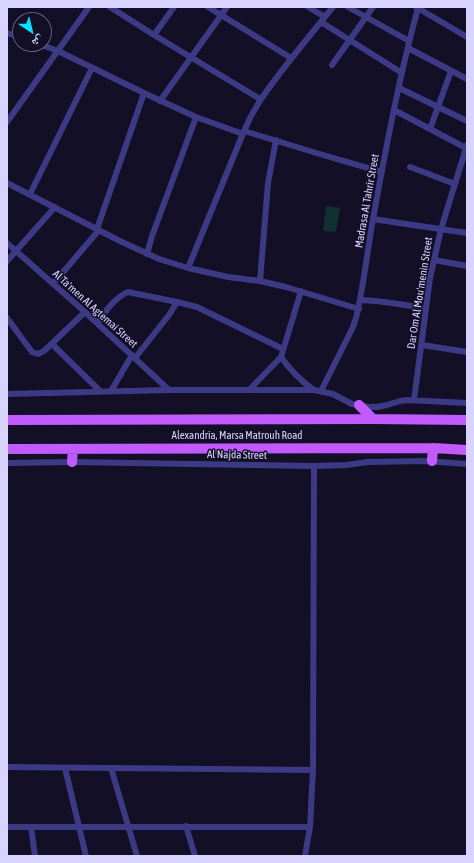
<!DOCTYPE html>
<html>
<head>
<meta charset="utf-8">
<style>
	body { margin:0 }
	#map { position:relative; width:474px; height:863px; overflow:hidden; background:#130f26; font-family:"Asap Condensed","Noto Naskh Arabic",sans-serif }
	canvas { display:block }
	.frame { position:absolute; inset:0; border:8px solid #d9d4ff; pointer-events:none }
	.north { position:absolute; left:12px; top:12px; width:40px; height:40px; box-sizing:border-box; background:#130f26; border:1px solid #625e7d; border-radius:50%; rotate:145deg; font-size:11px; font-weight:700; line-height:16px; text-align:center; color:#d9d4ff }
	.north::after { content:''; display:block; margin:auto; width:14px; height:18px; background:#00e5ff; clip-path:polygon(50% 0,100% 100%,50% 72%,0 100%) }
</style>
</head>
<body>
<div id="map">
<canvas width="474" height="863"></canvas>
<div class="frame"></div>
<div class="north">ش</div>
</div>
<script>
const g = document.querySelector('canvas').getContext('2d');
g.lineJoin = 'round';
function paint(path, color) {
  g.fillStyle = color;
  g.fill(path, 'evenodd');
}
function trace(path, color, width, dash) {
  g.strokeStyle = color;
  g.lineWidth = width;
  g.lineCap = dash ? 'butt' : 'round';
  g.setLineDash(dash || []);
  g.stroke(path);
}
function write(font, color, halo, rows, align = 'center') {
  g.font = font + ' "Asap Condensed",sans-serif';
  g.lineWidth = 3;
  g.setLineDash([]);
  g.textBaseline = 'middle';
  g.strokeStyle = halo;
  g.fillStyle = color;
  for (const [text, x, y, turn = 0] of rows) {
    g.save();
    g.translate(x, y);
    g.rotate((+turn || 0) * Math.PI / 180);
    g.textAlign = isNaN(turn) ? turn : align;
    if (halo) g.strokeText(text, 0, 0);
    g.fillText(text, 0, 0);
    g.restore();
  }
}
const green = new Path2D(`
	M326,206l14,2 -4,24 -13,-1z`);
const minor = new Path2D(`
	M110,7l44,28 106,64
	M208,7l83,51
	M308,7l17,10
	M348,7l61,34
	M416,7l51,30
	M321,22l81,51
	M7,33l13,4
	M154,35l20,-28
	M39,44l19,7 86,42 52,24 47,17
	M408,48l59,31
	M332,65l41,-58
	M399,88l68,33
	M160,101l67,-94
	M394,110l72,38
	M7,122l82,-115
	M430,129l21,-58
	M244,131l79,24 59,17
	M410,167l45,17
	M7,183l115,59 37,17 29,9 40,9 32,4 26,6 73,22
	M30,194l62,-126
	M373,219l94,14
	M97,229l47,-136
	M7,243l78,69 84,78
	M147,254l5,-18 44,-119
	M434,260l33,6
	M7,261l48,-54
	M188,268l56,-137c10,-24 21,-38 36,-58 17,-22 35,-44 53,-66
	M260,281l8,-98 8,-43
	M53,284l46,-54
	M360,300c23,1 43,4 66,9
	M7,318l25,34 6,2 6,-3 41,-39
	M97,323c9,-12 17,-25 31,-31l49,10 20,5 86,42
	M52,344l48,47
	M422,345l45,7
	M281,357c9,13 20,24 33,33
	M135,358l34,-43 8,-13
	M249,390l32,-33 20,-66
	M111,391l21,-36
	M321,391l32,-64 3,-9c8,-33 11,-66 17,-99 13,-71 26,-142 45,-211
	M7,394l162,-4h145l19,4 19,10 16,3h9l10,-2 13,-4 7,-1 60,3
	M414,400l16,-122 11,-49 26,-84
	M7,463l65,-1 242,4 32,-1 22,-3 58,-1 41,3
	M7,767l306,3
	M65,768l21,88
	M111,768l26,88
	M186,826l9,30
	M7,827h303
	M31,827l4,29
	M305,856l5,-29 3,-57 1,-304`);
const primary = new Path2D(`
	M359,405l14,14
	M7,420l366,-1 94,1
	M7,449l426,-1 34,2
	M432,461l1,-13
	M72,462l1,-13`);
const streetNames = [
	["Madrasa Al Tahrir Street",367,201,-80],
	["Dar Om Al Mou'menin Street",420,293,-81],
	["Al Ta'men Al Agtemai Street",95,309,42],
	["Alexandria, Marsa Matrouh Road",237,436],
	["Al Najda Street",237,455,1]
];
paint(green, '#12302f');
trace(minor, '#3d3a85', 6);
trace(primary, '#c25bff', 10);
write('11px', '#d9d4ff', '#130f26', streetNames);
</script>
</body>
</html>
